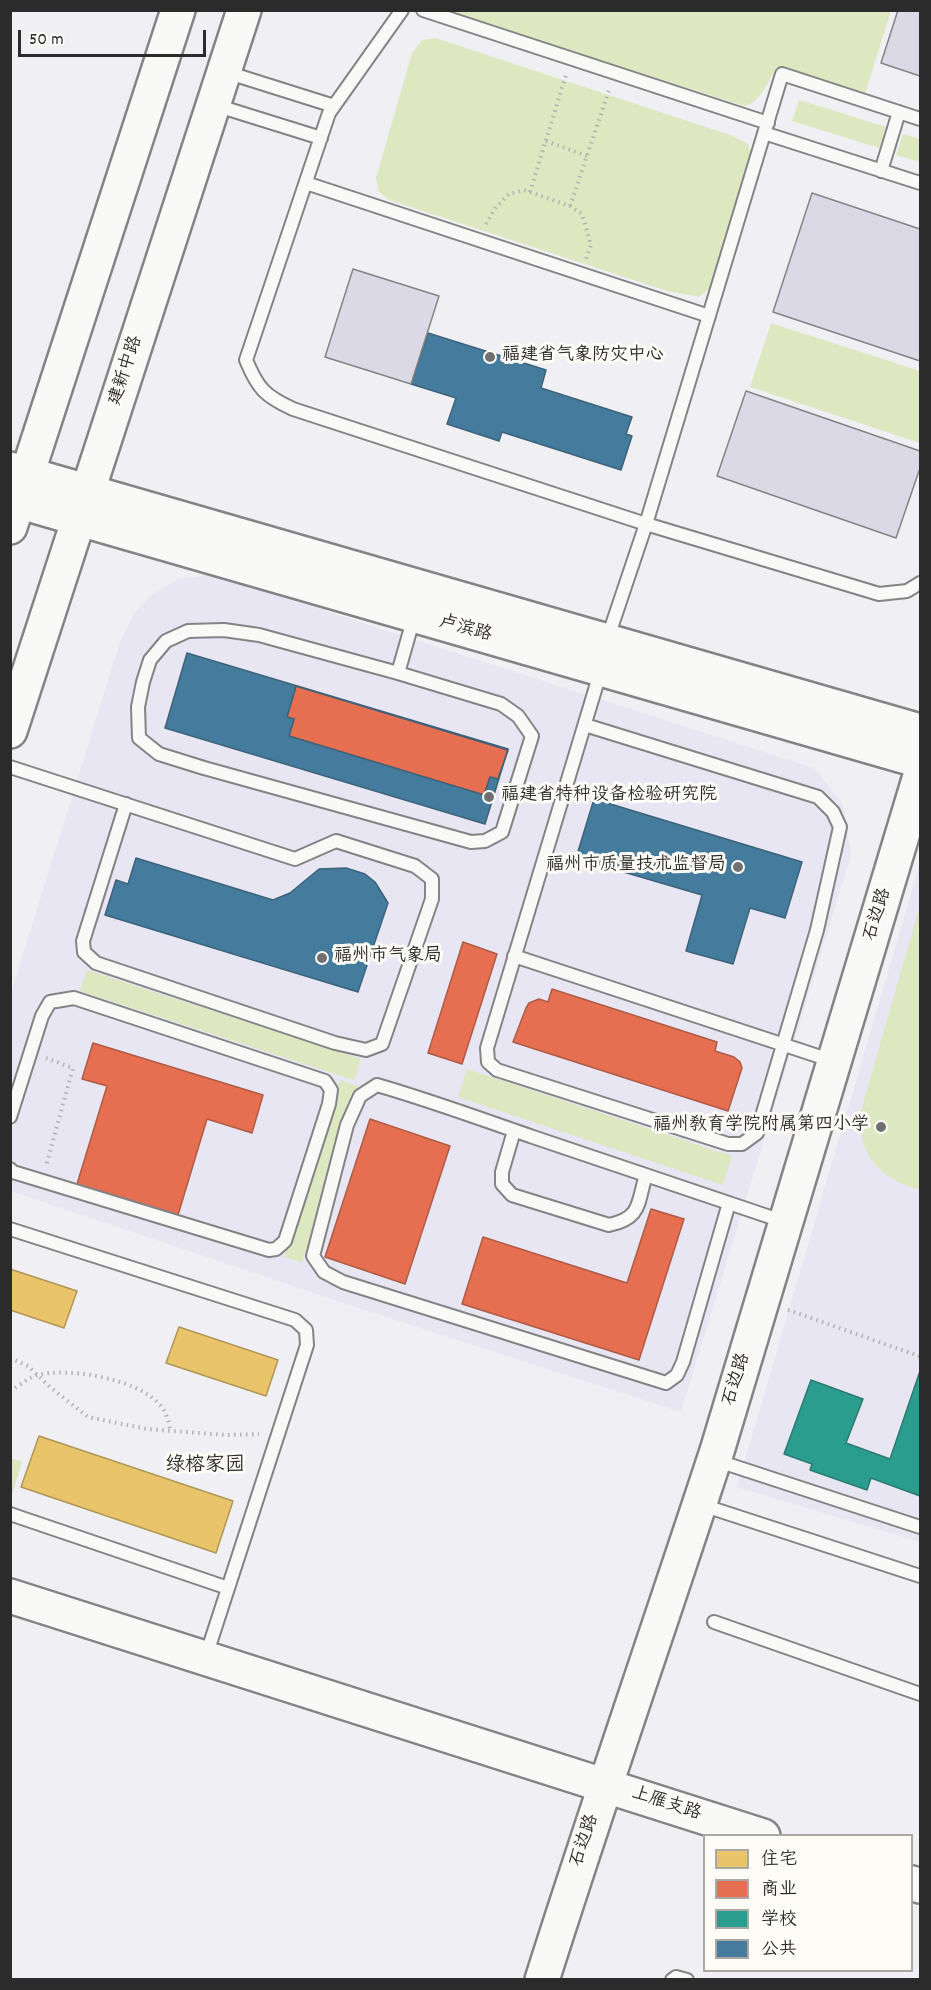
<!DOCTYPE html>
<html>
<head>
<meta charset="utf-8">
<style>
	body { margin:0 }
	#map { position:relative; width:931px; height:1990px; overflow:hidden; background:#f0eff3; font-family:Dekko,"LXGW WenKai TC",sans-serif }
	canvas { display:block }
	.frame { position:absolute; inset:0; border:12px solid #2b2b2b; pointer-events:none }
	.legend { position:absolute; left:703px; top:1834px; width:210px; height:138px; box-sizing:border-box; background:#fdfcf7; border:2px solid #a9a8a5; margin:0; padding:8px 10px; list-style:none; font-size:18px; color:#2b2b2b }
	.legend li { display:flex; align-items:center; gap:12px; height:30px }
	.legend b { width:30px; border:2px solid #a9a8a5 }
	.scale { position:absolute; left:18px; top:30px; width:188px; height:27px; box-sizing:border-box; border:3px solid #2b2b2b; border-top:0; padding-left:8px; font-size:18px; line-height:21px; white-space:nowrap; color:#2b2b2b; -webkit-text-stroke:4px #fdfcf7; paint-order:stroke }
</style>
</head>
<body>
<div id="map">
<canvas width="931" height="1990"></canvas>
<div class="frame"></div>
<ul class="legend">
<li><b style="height:16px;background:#e9c46a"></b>住宅</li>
<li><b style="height:16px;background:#e76f51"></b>商业</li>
<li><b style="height:16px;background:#2a9d8f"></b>学校</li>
<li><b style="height:16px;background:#457b9d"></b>公共</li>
</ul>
<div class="scale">50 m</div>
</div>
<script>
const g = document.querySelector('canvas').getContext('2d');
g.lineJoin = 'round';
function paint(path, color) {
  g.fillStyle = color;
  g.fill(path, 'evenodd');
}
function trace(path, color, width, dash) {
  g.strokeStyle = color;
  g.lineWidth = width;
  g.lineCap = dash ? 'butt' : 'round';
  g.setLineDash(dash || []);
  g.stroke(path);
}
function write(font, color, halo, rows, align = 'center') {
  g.font = font + ' Dekko,"LXGW WenKai TC",sans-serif';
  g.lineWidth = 6;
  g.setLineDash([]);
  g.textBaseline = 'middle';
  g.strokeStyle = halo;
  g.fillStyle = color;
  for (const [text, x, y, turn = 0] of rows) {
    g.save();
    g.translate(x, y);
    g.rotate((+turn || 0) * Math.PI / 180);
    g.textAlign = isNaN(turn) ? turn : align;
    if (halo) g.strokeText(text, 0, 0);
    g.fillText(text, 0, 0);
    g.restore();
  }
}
const built = new Path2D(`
	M213,575l601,193 29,36 8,51 -170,557 -332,-107 -338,-114v-198l109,-351 14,-28 18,-20 27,-15z
	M920,863v679l-183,-55z`);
const green = new Path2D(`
	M443,11h448l-26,83 -89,-26c-8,14 -15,33 -31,38z
	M436,38l297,98 15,8 4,11 -43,134 -10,8 -32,-6 -278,-91 -10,-8 -3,-14 36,-125 10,-13z
	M799,100l87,27 -7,21 -87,-27z
	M903,134l17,5v23l-24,-7z
	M771,323l149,48v72l-170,-56z
	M920,905v285c-40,-11 -63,-34 -59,-79z
	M87,970l274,89 -7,21 -274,-89z
	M467,1069l265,87 -9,29 -265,-88z
	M340,1080l18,6 -56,176 -18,-5z
	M11,1458l11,4 -11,36 -1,-40z`);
const homes = new Path2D(`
	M10,1269l67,22 -13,37 -54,-18z
	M179,1327l99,33 -12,36 -100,-33z
	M39,1436l194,65 -17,52 -195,-66z`);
const shops = new Path2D(`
	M296,686l212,64 -10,29 -8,-2 -6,18 -195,-59 5,-17 -7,-2z
	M463,942l34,12 -35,110 -34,-11z
	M552,989l165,53 -2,9 19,6 6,5 2,6 -14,43 -215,-69 13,-34 3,-5 10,-4 9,3z
	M93,1043l170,52 -11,38 -45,-14 -29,96 -101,-31 30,-98 -25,-7z
	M370,1119l80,27 -45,138 -80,-27z
	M651,1209l33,10 -45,141 -177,-56 21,-67 144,46z`);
const schools = new Path2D(`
	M920,1371v125l-49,-18 -4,12 -57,-20 2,-6 -28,-10 27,-74 52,19 -17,44 44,16z`);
const public = new Path2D(`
	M428,333l118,37 -5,18 91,29 -6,17 6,2 -11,34 -119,-38 -3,9 -52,-17 9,-26 -45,-14z
	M187,653l321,96 -23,75 -320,-96zM296,686l212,64 -10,29 -8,-2 -6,18 -195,-59 5,-17 -7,-2z
	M594,799l208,63 -17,56 -35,-10 -17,56 -47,-13 16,-56 -126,-37z
	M136,858l137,42 17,-7 29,-24 27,-1 19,6 10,8 13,21 -30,89 -253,-77 11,-35 12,4z`);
const building = new Path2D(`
	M898,10h22v66l-39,-13z
	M812,193l108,36v132l-147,-49z
	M353,269l86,27 -28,88 -86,-27z
	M746,391l174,60v17l-24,70 -179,-62z`);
const path = new Path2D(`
	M546,141l41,15
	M530,192l36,-117
	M570,206l39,-116
	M486,224l10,-17 13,-13 15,-4 46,16 12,8 9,31 -5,14
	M46,1058l27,10 -27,98
	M788,1310l131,46 1,-4
	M10,1358l18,8 22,21 38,30 59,12 79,6 33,-1
	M10,1391c9,-5 19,-14 28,-16 30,-8 97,4 119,27 8,7 12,18 13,28`);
const lane = new Path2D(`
	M402,10l-73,103 -83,247c12,29 19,36 47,49l353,115 233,70 28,-3 13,-8
	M423,10l345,113
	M226,72l108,34
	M215,105l106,33
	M764,133l156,50
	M881,171l18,-59
	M306,183l403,133
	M607,640l39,-116 136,-450 138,45
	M398,673l103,31 17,12 14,20 -30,96 -17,9 -14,1 -267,-74 -45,-14 -20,-16 -1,-31 5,-25 7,-22 16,-19 22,-10 36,-1 35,5 139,38 16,-56
	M585,725l233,72 15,15 7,15 -23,103 -60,203 -15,11h-14l-231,-74 -9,-8 -1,-14c38,-126 76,-252 114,-378
	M10,767l285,92 41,-18 79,25 17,13v20l-50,145 -16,6 -31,-7 -239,-80 -12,-11 -1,-11 43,-137
	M514,956l319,105
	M10,1117l32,-101 8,-14 24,-4 251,83 6,9 -2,14 -44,137 -9,8 -7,1 -256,-78 -3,-3
	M514,1131l-12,41v12l10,11 97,30c33,-7 28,-22 37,-50
	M729,1203l-46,159 -6,13 -11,8 -323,-101 -19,-10 -11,-16 34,-131 13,-29 17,-11c52,15 104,34 156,52 84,28 168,56 252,85
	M10,1229l285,91 11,10 1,15 -101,311
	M715,1460l205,67
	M702,1505l218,71
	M10,1514l218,74
	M714,1622l206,72
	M672,1980l4,-3 11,3`);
const secondary = new Path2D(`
	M10,469l910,262
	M10,499l910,262
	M10,1596l753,240
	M912,1883l8,3
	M542,1980c56,-177 117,-352 175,-529l203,-675`);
const primary = new Path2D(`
	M10,527l168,-517
	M10,731l234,-721`);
const markers = [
	[490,357,6,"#707071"],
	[489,797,6,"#707071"],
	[738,867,6,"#707071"],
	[322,958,6,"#707071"],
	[881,1127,6,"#707071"]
];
const poiNames = [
	["福建省气象防灾中心",502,357],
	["福建省特种设备检验研究院",501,797],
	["福州市质量技术监督局",726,867,"right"],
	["福州市气象局",334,958],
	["福州教育学院附属第四小学",869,1127,"right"]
];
const streetNames = [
	["建新中路",127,371,-72],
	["卢滨路",465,630,16],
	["石边路",879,915,-73],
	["石边路",738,1380,-73],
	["上雁支路",666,1805,18],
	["石边路",586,1841,-72]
];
const neighbourhoodNames = [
	["绿榕家园",205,1467]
];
paint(built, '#e7e6f2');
paint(green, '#dee8c0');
paint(homes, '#e9c46a');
trace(homes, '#b09657', 1.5);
paint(shops, '#e76f51');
trace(shops, '#af5b46', 1.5);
paint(schools, '#2a9d8f');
trace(schools, '#2a7b71', 1.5);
paint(public, '#457b9d');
trace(public, '#3d637b', 1.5);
paint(building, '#dad9e5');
trace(building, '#848385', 1.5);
trace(lane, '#848385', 16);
trace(secondary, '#848385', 38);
trace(primary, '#848385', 38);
trace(path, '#b3b2b2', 4, [1.5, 4.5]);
trace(lane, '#f9f9f8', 12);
trace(secondary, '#f9f9f8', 33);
trace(primary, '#f9f9f8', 33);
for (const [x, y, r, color] of markers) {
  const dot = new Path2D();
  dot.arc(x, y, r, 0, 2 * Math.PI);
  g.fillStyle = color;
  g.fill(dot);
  trace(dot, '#fdfcf7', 2);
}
write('18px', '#2b2b2b', '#fdfcf7', poiNames, 'left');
write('18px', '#2b2b2b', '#fdfcf7', streetNames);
write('20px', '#2b2b2b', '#fdfcf7', neighbourhoodNames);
</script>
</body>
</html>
